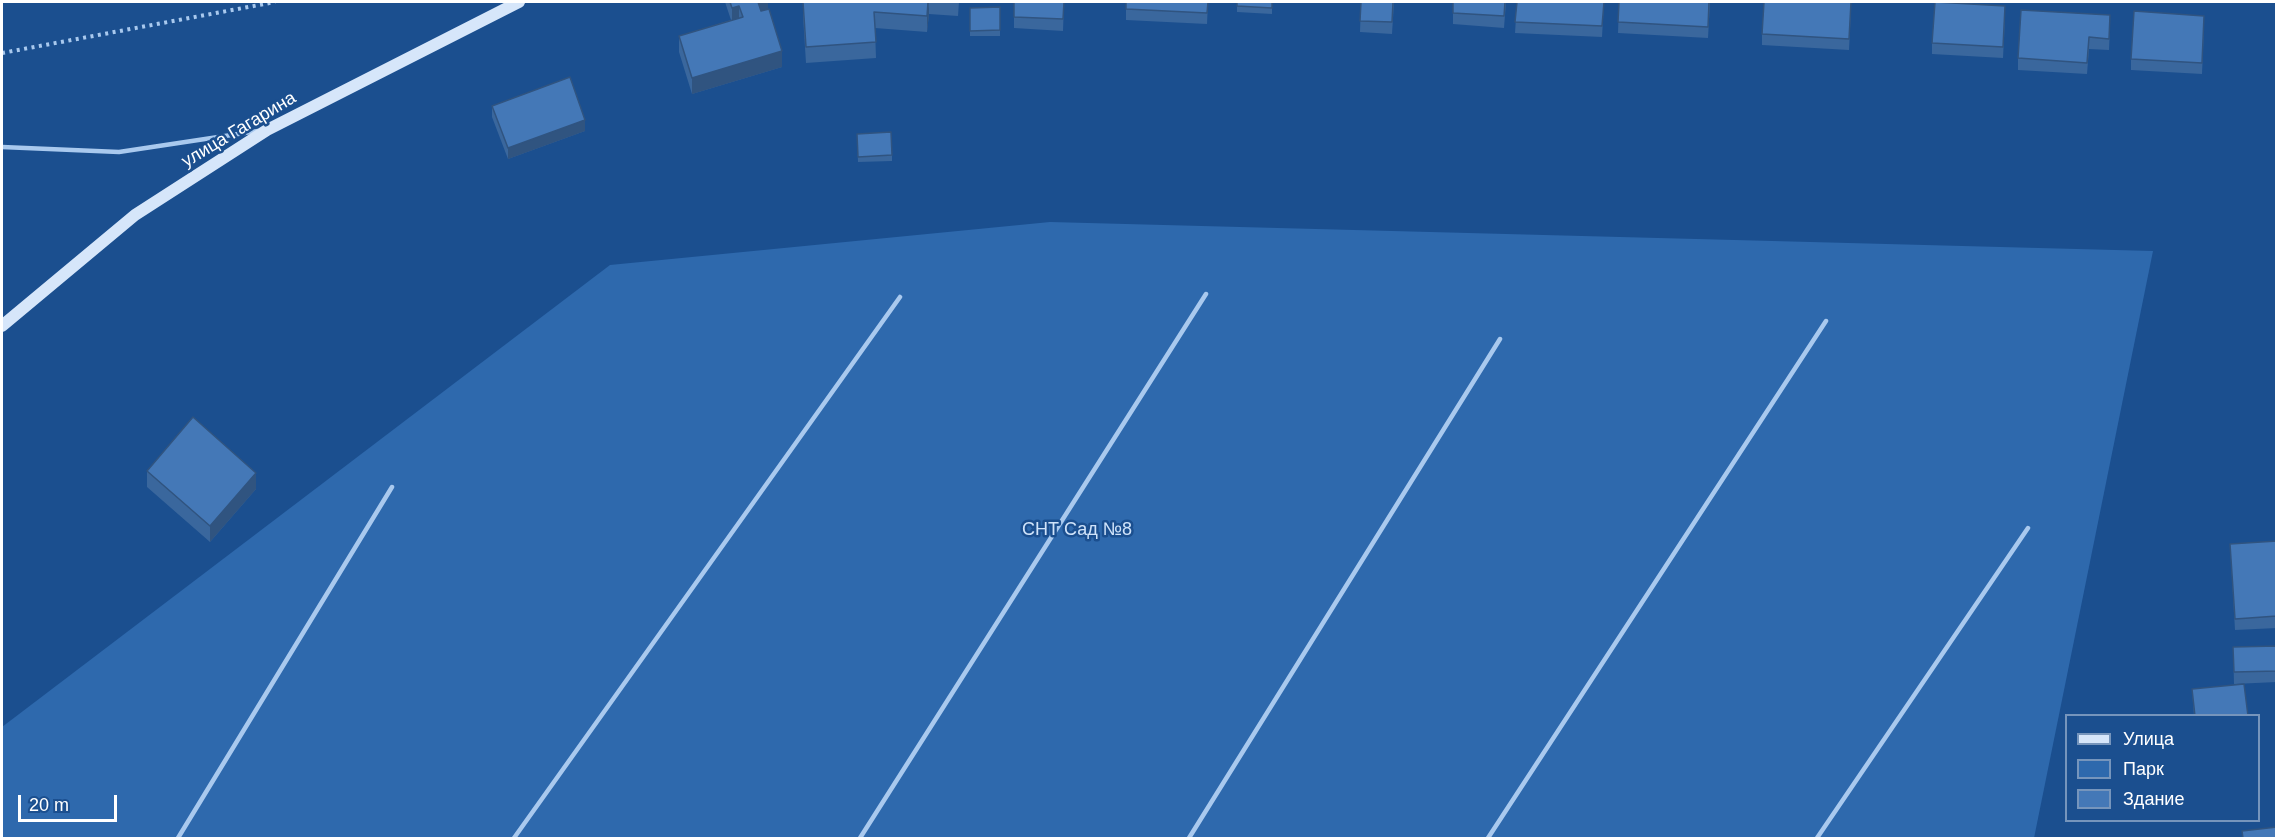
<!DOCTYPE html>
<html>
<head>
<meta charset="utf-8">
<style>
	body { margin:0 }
	#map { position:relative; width:2278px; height:840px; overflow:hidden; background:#1b4f8f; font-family:Helvetica,sans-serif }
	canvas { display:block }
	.frame { position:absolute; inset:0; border:3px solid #fff; pointer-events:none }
	.legend { position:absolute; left:2065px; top:714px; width:195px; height:108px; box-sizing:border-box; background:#1b4f8f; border:2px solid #7695bc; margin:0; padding:8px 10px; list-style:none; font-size:18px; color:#fff }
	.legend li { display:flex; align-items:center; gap:12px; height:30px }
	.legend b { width:30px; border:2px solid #7695bc }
	.scale { position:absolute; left:18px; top:795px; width:99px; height:27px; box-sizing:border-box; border:3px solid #fff; border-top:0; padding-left:8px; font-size:18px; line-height:21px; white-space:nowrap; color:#fff; -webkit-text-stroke:4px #1b4f8f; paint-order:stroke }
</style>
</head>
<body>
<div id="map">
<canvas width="2278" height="840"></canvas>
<div class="frame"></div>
<ul class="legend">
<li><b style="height:8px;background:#d6e6fa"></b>Улица</li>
<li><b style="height:16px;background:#2e69ad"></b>Парк</li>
<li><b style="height:16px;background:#4478b7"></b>Здание</li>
</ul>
<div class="scale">20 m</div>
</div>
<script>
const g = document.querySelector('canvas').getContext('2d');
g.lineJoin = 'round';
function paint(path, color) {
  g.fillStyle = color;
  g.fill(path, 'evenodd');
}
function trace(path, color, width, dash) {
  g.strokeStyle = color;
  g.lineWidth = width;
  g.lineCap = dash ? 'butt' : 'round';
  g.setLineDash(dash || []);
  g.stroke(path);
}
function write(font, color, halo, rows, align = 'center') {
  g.font = font + ' Helvetica,sans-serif';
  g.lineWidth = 5;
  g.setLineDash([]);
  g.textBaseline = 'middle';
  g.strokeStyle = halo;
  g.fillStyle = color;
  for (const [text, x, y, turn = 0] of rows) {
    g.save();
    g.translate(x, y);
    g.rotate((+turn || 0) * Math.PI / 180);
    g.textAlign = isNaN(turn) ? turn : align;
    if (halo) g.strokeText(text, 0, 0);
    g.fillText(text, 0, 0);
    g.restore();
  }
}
const green = new Path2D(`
	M1050,222l1103,29 -119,587h-2032v-111l608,-462z`);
const path = new Path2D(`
	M2,53l273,-51`);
const lane = new Path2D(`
	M2,147l117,5 139,-21
	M178,838l214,-351
	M514,838l386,-541
	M860,838l346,-544
	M1189,838l311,-499
	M1488,838l338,-517
	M1817,838l211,-310`);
const secondary = new Path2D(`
	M2,326l133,-111 132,-85 252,-128`);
const wall = new Path2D(`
	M725,2h43v7l14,58 -90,27 -13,-42v-16l52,-16z
	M803,2h156l-1,14 -29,-2 -2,18 -52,-4 1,30 -70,5 -3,-47z
	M1014,2h80l-1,1 -29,-1 -1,29 -49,-3z
	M1126,2h82l-1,22 -81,-4z
	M1237,2h35v12l-35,-2z
	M1361,2h33l-2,32 -32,-2z
	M1506,2l-2,26 -51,-4v-11z
	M1517,2h87l-2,35 -87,-4z
	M1619,2h91l-2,36 -90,-5z
	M1000,7v29h-30v-28z
	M1851,9l-2,41 -87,-5v-11z
	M2005,18l-2,40 -71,-4v-11z
	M2110,26l-1,24 -20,-1 -2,25 -69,-4v-12z
	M2204,27l-2,47 -71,-4v-11z
	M492,106l93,25 -77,28 -16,-42z
	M857,134l35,21v6l-34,1z
	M147,471l109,18 -46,53 -63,-55z
	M2277,541v87l-42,2 -5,-86z
	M2277,646v36l-43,2 -1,-37z
	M2192,689l56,27h-54z`);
const shadedWall = new Path2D(`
	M758,2h10v11l-10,3z
	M929,2v12l-2,18v-16z
	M739,6v16l-7,1v-15z
	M782,51v16l-90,27v-16z
	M585,120v11l-77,28v-11z
	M256,473v16l-46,53v-16z`);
const building = new Path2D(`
	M730,2h28l3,9 8,-2 13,42 -90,27 -13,-42 64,-19 -4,-11 -7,2z
	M803,2h125l-1,14 -53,-4 2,30 -70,5z
	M1014,2h50l-1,17 -49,-2z
	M1126,2h82l-1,11 -81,-4z
	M1237,2h35v6l-35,-2z
	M1361,2h32l-1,20 -32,-1z
	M1453,2h52l-1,14 -51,-3z
	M1517,2h87l-2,24 -87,-4z
	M1619,2h90l-1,25 -90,-5z
	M1764,2h87l-2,37 -87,-5z
	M1935,2l70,4 -2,41 -71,-4z
	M1000,7v23l-30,1v-23z
	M2021,10l89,5 -1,24 -20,-2 -2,26 -69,-5z
	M2134,11l70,5 -2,47 -71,-4z
	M570,77l15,43 -77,28 -16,-42z
	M891,132l1,23 -34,2 -1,-23z
	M193,417l63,56 -46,53 -63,-55z
	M2277,541v75l-42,3 -5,-75z
	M2277,646v25l-43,1 -1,-25z
	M2244,684l4,32h-53l-3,-27z
	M2277,827v11h-34l-1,-7z`);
const streetNames = [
	["улица Гагарина",239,130,-31]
];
const parkNames = [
	["СНТ Сад №8",1077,530]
];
paint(green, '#2e69ad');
trace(path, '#a9c9ee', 4, [3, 4.5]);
trace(lane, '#a9c9ee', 4.5);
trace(secondary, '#d6e6fa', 12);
paint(wall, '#3a679d');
paint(shadedWall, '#305480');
paint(building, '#4478b7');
trace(building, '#305480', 1.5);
write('18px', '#fff', '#1b4f8f', streetNames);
write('18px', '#cfe3fa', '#1b4f8f', parkNames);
</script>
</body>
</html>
